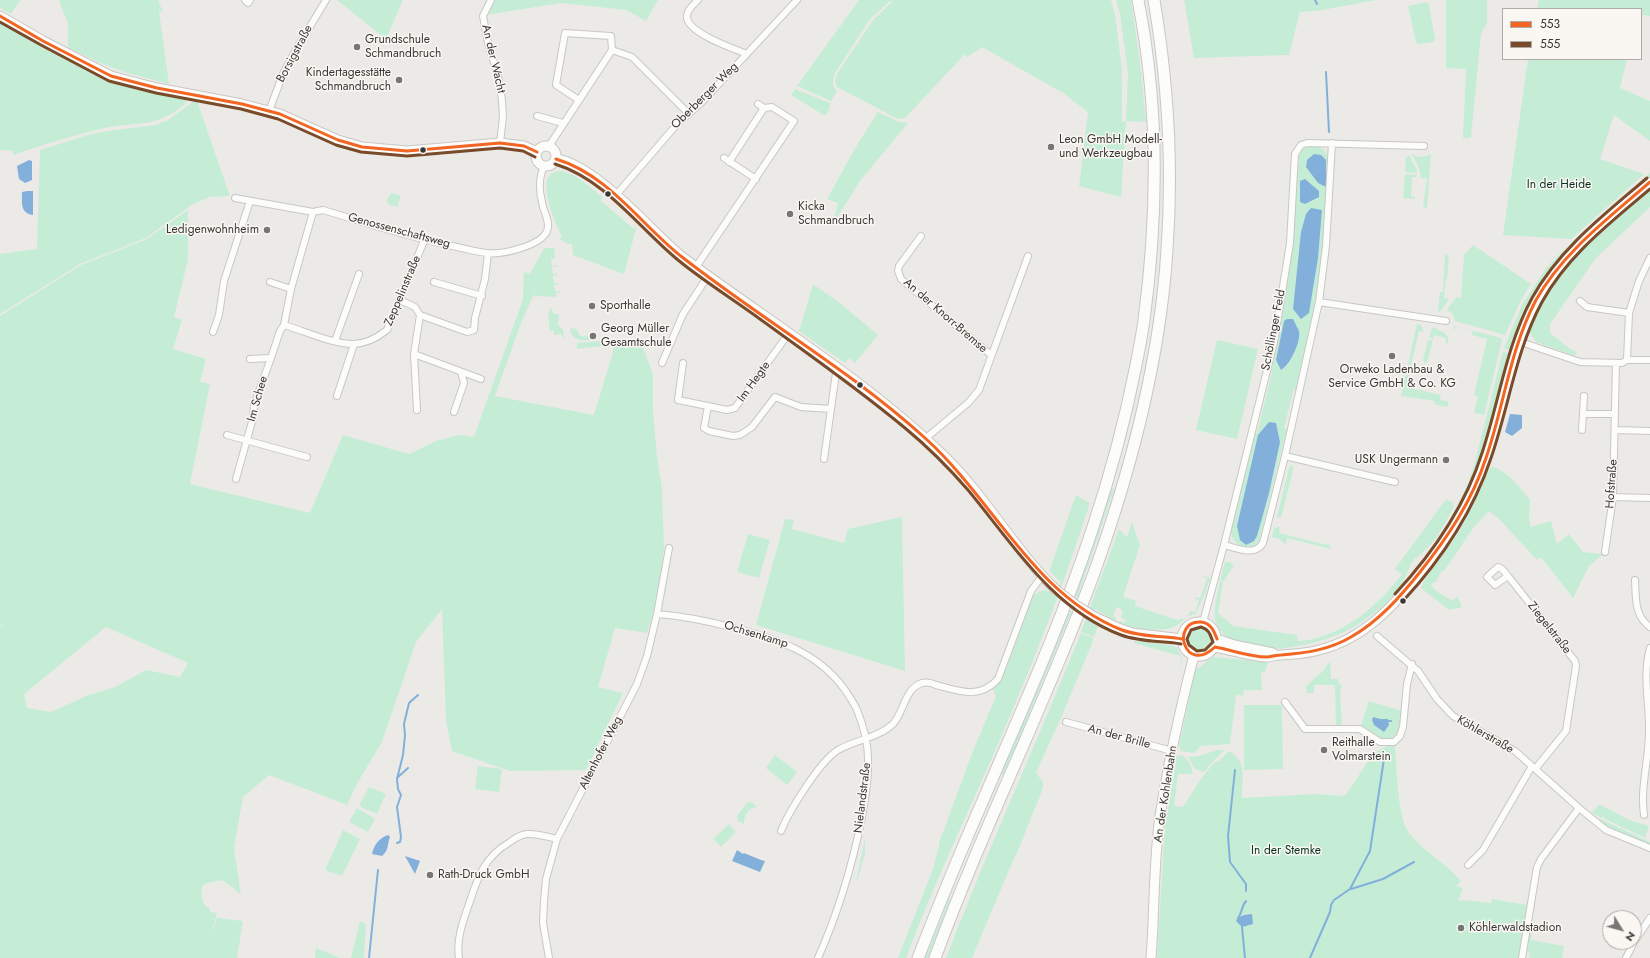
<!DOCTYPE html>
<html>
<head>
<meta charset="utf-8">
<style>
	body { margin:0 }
	#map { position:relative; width:1650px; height:958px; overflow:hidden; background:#eceae7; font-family:Jost,sans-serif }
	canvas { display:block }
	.legend { position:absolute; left:1502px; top:8px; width:140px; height:52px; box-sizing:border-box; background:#faf7f3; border:1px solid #adaba7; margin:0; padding:5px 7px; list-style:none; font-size:12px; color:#393836 }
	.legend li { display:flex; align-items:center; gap:8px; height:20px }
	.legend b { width:20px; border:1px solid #adaba7 }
	.north { position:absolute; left:1602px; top:910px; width:40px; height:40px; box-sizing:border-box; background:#faf7f3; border:1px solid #adaba7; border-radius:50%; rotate:127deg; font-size:11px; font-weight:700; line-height:16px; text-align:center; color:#393836 }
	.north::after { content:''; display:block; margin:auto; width:14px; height:18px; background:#787674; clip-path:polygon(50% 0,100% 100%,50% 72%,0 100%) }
</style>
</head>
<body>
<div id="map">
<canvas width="1650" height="958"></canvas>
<ul class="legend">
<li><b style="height:5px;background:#f26522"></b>553</li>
<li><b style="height:5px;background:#7a4b2a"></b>555</li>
</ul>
<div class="north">N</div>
</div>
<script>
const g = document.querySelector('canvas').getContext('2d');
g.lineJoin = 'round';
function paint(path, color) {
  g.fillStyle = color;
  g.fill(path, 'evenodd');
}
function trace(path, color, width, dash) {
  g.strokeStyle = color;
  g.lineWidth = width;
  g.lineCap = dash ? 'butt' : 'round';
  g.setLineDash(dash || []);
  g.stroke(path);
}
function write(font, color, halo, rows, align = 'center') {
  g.font = font + ' Jost,sans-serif';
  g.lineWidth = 3;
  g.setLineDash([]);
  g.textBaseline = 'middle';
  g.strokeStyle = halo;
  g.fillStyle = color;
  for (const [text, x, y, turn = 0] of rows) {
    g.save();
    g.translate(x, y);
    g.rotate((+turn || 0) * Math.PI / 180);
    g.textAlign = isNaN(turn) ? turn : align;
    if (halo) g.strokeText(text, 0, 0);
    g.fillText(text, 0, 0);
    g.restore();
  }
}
const green = new Path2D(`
	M0,0h20l-9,14 -11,-6z
	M59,0h99l5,12 -4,-1 10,73 -45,-12 -26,-10 -30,-15v-23z
	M337,0h66l-17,39z
	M492,0h166l-12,21 -20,-11 -65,-7 -76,12z
	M859,0h252l4,14 7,56v52l4,-1 2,-48 -8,-59 -4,-14h15l9,63 6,59 -20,-1 -5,76 -42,-11 9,-74 -25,-19 -81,-46 -15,10 -2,-3 -60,64 -7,1 -61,-32 -2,-6 2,-7 36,-54 20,-19h-3l-20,18 -35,54c-2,8 -4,12 2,18l-6,10 -34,-15z
	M1184,0h192l-59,11 -17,1 -11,43 -95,3z
	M1446,0h41v23l-6,11 -10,104h-8l3,-69 -20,-1z
	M1539,0h111v16l-9,-1v-6h-104z
	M1427,2l2,2 6,36 -2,2 -14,2 -3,-2 -8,-36z
	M0,21c38,20 80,47 120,62 21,8 44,10 67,14l-2,7c-30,25 -46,17 -80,24 -31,7 -62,17 -92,27v-4l-13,-1z
	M1528,59h99l-7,29 30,13v40l-36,-26 -14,44 44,15 -73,65 -68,-4z
	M795,89l35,14 -1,7 -4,6 -34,-21z
	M194,101h3l33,95 -20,1 -17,7 -47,34 -66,26 -80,50v-60l37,-5 3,-99 48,-15 19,-4 48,-6 13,-5z
	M878,112l21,10 9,1 -48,58 -27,43 5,-21 -11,-4 30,-54z
	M1307,146c11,0 19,1 21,13 -2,33 -3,65 -7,98 -5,45 -14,89 -25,133l-2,-1 -10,39 3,1 -28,112c-8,13 -27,5 -28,-9l24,-99h2l15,-61 -2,-1 9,-42 12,-75 8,-98 4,-7z
	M1411,152c6,7 12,5 20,2l-4,54 -4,-1 4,-29h-6l-2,-10z
	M1409,155l8,15v3l-12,-1 1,-14z
	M561,171c16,3 30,17 42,27l-3,2 34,29 3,-4 -13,49 -51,-19 -1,-11h-4l-9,-5 3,-3c-7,-13 -31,-66 -1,-65z
	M1650,173v4c-38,33 -81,65 -109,107 -14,20 -24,43 -32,66l-5,-2 18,-43 24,-37 25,-25z
	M1405,174l12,1 -1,2h-4l-1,19 4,1v2l-12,-1z
	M1650,188v19l-54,51 -46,66v9l20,16 7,3 -2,4 -39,-14 -6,-9c0,-10 7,-20 11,-28 25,-49 68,-81 109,-117z
	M391,193l10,3 -4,11 -9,-3 -1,-4z
	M188,210v50l-14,57 8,3 -9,29 33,10 -6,23 10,2 -20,100 120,29 33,-78 66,19 27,-13 23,-6 15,2 49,-138 1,-27 6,2 14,-26h10l1,10 -4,1 1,7 5,-1v1l-5,1 1,7 3,-1 1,2 -4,1 1,7h4l1,1 -5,1 1,6h5v1l-4,1v4l-22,-1 2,-6 -15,33 -26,73 99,19 19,-63v-12h27l13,34v36l4,47 5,32 2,61 -9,58 -8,25 -32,-5 -17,59 25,6 -37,77 -76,1 -58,-20 -6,-30 -4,-112 -26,33 -34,100 -24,40 -11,23 -78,-30 -26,22 -9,51 7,47 -9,-8 -10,-7 -14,3 -6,3c-1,10 -2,17 8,23v3l7,1 -5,21 5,-16 26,3 -6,37h-237v-331l5,-4 -5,3v-310l81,-51 66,-26zM106,627l82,36 -8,14 -34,-7 -31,17 -29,9 -35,16 -24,-4 -3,-14z
	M1473,245l58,39 -10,16 -16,35 -50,-14 -2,-7 -6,-4 9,-13 5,1 3,-43z
	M1445,254l4,1 -2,24 -1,1 -2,18 5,1 -8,12 -3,1 2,-20h3z
	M813,284l28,20 37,31 -23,28 -6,-5 -4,5 -46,-32z
	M552,308l1,5 6,2 -1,10 5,4 1,9h-1l-2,-4 -7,1v-4h-4l-2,-17 2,-5z
	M1417,324l4,1 3,7 -5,-1 -12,51 5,1 -2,5 31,7 -1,5 9,2 -2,5 -13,-3v-3l-33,-5z
	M1454,326l47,12 1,2 -18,75 -10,-2 4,-17 -4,-1 13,-56 -15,-4v-4l-15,-4 -4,3z
	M1434,327l6,4 5,2 3,4v7l-3,-1 1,-5 -12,-3 -1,4 -4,-1 2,-8z
	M570,328l7,1 1,4 2,3 18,1c-9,5 -28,6 -28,-9z
	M1217,340l41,9 -21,90 -41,-9z
	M1428,340l5,1 -6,21 -2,1 -2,-3z
	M602,341v5l-25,3v-6z
	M1503,351l5,3c-15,53 -21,111 -51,159 -4,7 -8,15 -14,20l25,-49 7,-22z
	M1293,464v6l-12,48 -4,-1 12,-49z
	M1492,467c12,0 31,24 38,33l-1,19 2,8 20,-6 6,23 12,-10 14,18 20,2 -14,12 -16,32 -32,-41 -4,3 -38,-41 -10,-8 -15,16 -30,44 -3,1 -5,10 -5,2c3,8 15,12 22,17l4,-5 5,11 -13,3 -28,-22 4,-9 34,-47 21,-41 9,-22z
	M1114,488v2l-37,108 -2,-2 37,-107z
	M1076,495l14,8c-28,88 -62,173 -99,257 -29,66 -60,131 -85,198h-8l35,-89 6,-23v-3l34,-92 23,-55 -3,-7 7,-8 6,-11 28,-77 2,1c6,-5 11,-5 17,0l-2,2h2l8,-14 -11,-10v-3z
	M1446,499l6,3 2,5 -18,32 -20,20 -1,-1c-5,6 -8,16 -12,23 -8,17 -30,34 -46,44 -31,20 -126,44 -142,-5 -2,-7 3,-31 5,-39l3,1 -5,31 15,13 64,9v6c41,-1 82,-35 105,-67l-7,-5z
	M902,517l3,154 -149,-46 29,-106 9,1 -2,9 52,14 4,-14z
	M1132,522l8,23 -17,52 13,4 -1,5 42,14 9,-2c-3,2 -5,5 -7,6 -14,11 -46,4 -61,-1l3,-2 3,2 2,-3 -5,-3 2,-5 -2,-3 -4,-2 -4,7 3,4 -1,3 -20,-12 -5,13 8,4 -4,11 -13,-5 38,-103 8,8z
	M1278,527h2l-1,6 48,12 1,-3 3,7 -44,-11 -1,7 -7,-6 -7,-2 2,-9z
	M748,534l22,6 -11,38 -22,-6z
	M1225,562h4l5,3 -10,16 -4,-1z
	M1204,576l6,2 -5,15 -9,20 -9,4 4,-6 4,1 4,-12 -4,-1v-2l5,1 7,-19 -4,-2z
	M1070,610l2,1 -68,164 -3,-1z
	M1187 638a12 12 0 1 1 24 0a12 12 0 1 1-24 0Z
	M1081,633l12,5v3l-30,72 -27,60 7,9v6l-24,60 -10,22 -37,88h-26c42,-109 91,-216 135,-325z
	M1136,641l34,4 7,3 5,9 -2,15 1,-16 -48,-13z
	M1214,657l54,5 -3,10h-4l1,18h-18l-1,6 -7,-1 -6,49 -29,2 -7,7 -13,-2 -2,-5 17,-79 3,1 8,-7z
	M1330,661l1,18h7l1,6 3,-1 -2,9 2,32h19l8,-24 33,10c-3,22 -6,37 -31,22 -4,-2 -9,-6 -14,-7 -15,-2 -33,5 -47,0l26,-1 -1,-40h-21v8h-7l-1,-7 17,-15z
	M1244,705h38l1,64 -39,1z
	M1387,746h8c2,21 2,70 14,87 15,19 37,30 52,48l-5,5 7,2 -5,13 6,-1 27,3 1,-4 35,6 -9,53h-361l8,-132 12,-70 4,-1c8,4 10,11 12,19h-15l-4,32 9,1 19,-30 12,-14 5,-2 10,-10c19,9 13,30 13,47l74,-4 28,2c15,-15 22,-42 43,-50z
	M1217,750h7l-20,22 -9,-3 -7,-12 11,-1z
	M775,755l22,17 -10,13 -21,-17z
	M478,766l24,3 -3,23 -24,-3z
	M369,787l17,7 -9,20 -18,-8z
	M748,802l5,1 4,4c-9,1 -13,8 -13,17l-6,-3 -1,-5z
	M1599,804l30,16 20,6 -4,12 -40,-19 -2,-3 -1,2 -10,-5z
	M357,808l18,11 -7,13 -19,-10z
	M1598,819h2l50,23v3l-35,-15 -3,1z
	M729,824l7,8 -15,15 -8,-8z
	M343,830l17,9 -18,37 -17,-6z
	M865,839v14l-7,25 -2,3z
	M949,899h2l-23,59h-3z
	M1532,919l-1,21 33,6 -2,12h-33l1,-5 -4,-1z
	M360,921l6,3 -2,34h-13z
	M316,948l24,10h-25z`);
const water = new Path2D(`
	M1314,154l7,1 5,5v27l-8,-4 -12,-16 1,-7z
	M29,160l3,1v19l-7,3 -6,-4 -2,-13z
	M1305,179l14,12v6l-14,7 -5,-2v-21z
	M27,191h6v24c-13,-2 -11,-12 -11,-23z
	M1311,208l11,2 -4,48 -9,55 -8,6 -8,-10 8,-77 5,-18z
	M1287,319h6c2,4 4,8 6,12 2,11 -9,34 -18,39l-5,-10 8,-39z
	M1510,414l12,1v13l-10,8 -7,-4z
	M1269,422l7,1 4,19 -11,51 -12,43 -3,5 -8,4 -6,-5 -3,-14 21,-91z
	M1373,717l7,2h8l1,6 -5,7 -10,-7 -2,-5z
	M388,835l2,2c-3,8 -1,13 -8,19l-10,-2c2,-9 7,-16 16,-19z
	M737,850l6,4 1,-1 17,7 4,1 -5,11 -28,-11z
	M405,856l15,5 -5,13z
	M1252,914l1,10 -11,3 -6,-6 2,-3 6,-3z`);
const stream = new Path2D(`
	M1315,0l2,4
	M1326,72l3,60
	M1389,721h2
	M1235,770l-7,66 2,26 16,22v7
	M397,778l11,-10
	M397,843l3,-1 1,-5 -4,-30 4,-12 -3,-6 -1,-10 6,-24 2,-20 -1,-11 5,-21 9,-8
	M1351,889l32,-10 31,-17
	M1238,918c4,-4 3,-11 8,-17
	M1242,927l3,31
	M369,958l9,-88
	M1310,958l20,-46 1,-7 3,-5 16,-11 20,-38 14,-92`);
const street = new Path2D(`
	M245,0l3,3 2,-3
	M491,0l-8,16 5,27 10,33 4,24 1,17 -3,26
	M698,0c-4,4 -10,9 -11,15 -3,17 47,34 60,39
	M579,100l-23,-15 9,-52 46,3 1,14 20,7 57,57
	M269,111l14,-37 14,-26 29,-48
	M537,116l26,7
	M550,147l1,-4 61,-93
	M724,158l32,21
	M729,162l35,-54
	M616,195l62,-72 23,-20 96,-103
	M235,198l78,14 10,-2c44,13 88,28 134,37 10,2 20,5 30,6 14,2 54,-7 60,-22 4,-9 -4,-20 -5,-29 -3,-11 -3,-25 2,-36
	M921,236l-22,30 -1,5 3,8 90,76
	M696,267l98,-146 -22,-14 -8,1 -6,-4
	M270,282l21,7
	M434,282l48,14
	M400,300l15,7 5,8 -6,39 3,56
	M1580,301l7,6 42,6
	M1319,302l127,19
	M420,315l47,17 7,-2 1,-12 10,-39 3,-26
	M284,325c21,6 48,19 69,19 12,0 25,-7 34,-14l37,-89
	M213,332l6,-17 5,-34 26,-80
	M789,333l-54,75 -8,2 -19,-4 -4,22 5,3 24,5 7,-1 12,-8 23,-30 26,10 30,2
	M335,341l24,-67
	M1518,341l62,21 42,1 5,-3h23
	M414,354l67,25
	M250,359l21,-1 9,-27 4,-6 7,-36 22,-77
	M1627,360l2,-47 10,-32 11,-23
	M662,363l21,-49 25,-38
	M683,363l-5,37 30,6
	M337,396l17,-52
	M454,412l10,-29 -3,-11
	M1583,414h32
	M1582,430l2,-34
	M1615,430l35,1
	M227,435l80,22
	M926,438l42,-35 11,-13 49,-134
	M1285,456l110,26
	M824,459l12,-86 2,-4
	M236,479l17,-61 1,-13 17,-47
	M1613,497l37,1
	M1224,545c13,3 31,12 39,-2l22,-87 34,-154 7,-56 6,-103
	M1605,552l8,-55 3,-134
	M1508,576l-13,9 -8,-8 11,-10 4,2 6,7 67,85 1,5 -10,65 -30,37
	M1635,580c1,17 -1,36 15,47
	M657,614c26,2 51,7 77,14 43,11 84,24 111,62 4,6 9,13 12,20 7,17 12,38 11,56 0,17 -3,35 -6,51 -10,50 -23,94 -44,141
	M1203,622l21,-77 50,-203 16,-99 5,-89 6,-9 6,-2 117,3
	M1377,636l41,35 19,28 16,17 62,35 64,57 27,22 44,18
	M1285,702l20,27h55l20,13h14l6,-6 3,-9 4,-43 5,-20
	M1066,722l106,29
	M1644,815c-4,-28 5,-55 5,-83 1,-27 -7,-57 1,-84
	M781,831c8,-20 39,-70 57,-81 17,-10 40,-12 55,-26 11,-12 12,-36 29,-41 5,-1 10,0 14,2 24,6 43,15 62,-6l33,-88 11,-15
	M1468,865l15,-15 49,-84
	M1634,942l16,-24
	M459,958c-3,-18 4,-37 10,-54 9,-27 15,-47 41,-62 5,-4 10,-7 17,-8 10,-1 20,3 30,5
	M549,958l-6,-35 1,-22 2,-22 11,-40 80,-155 10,-28 10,-42 12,-66
	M1522,958l15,-91 4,-8 38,-51
	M1626,958l8,-16`);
const secondary = new Path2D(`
	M0,16l43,25 68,35 46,12 85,16 38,10 58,26 24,7 45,4 93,-8 24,3 13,6
	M536 156a10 10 0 1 1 20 0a10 10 0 1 1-20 0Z
	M556,159c40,6 93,70 125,97 88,66 185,124 264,201 41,40 69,92 110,132
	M1093,616l25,12 14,5 50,6
	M1182 639a17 17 0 1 1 34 0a17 17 0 1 1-34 0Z
	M1217,639l17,6 39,8
	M1215,647c17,3 34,9 52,10 4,0 9,-2 13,-2 13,-1 26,-1 39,-5 45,-11 75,-44 103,-80 23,-28 44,-58 57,-92 23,-59 27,-119 57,-177 26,-49 73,-83 114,-119
	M1151,958c4,-49 2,-99 10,-148 8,-52 20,-104 33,-155`);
const highway = new Path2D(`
	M918,958c20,-51 41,-103 63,-153 39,-91 80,-181 111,-275 18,-54 33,-109 44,-165 3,-15 6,-30 8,-45 14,-105 15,-215 -6,-320
	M935,958c48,-131 111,-255 159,-385 37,-103 66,-213 73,-323 6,-83 1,-167 -13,-250`);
const secondaryBridge = new Path2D(`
	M1055,589l22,17 16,10`);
const bus1 = new Path2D(`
	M0,16l43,25 68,35 46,12 85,16 38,10 58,26 24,7 45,4 93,-8 24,3 13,6
	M556,159c53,16 84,65 126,98 79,62 168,113 243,181 68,61 108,157 197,192 19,7 41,6 60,9
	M1215,647c17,3 34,10 52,10 4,0 9,-2 14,-2 25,-2 48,-5 70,-18 28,-16 49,-40 69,-65 28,-35 52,-71 66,-114 18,-52 24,-109 50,-158 27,-48 73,-82 114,-118
	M1215,647c-31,29 -45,-27 -14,-25 10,1 13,9 16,17`);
const bus2 = new Path2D(`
	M0,22l41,23 68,36 47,12 85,16 37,10 58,26 25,7 46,4 93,-8 23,3 12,6
	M555,164c51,16 83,63 123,96 23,19 50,36 75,54 51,37 103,73 152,114 23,19 43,39 63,62 45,54 84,119 153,145 19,7 41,6 60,9
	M1395,594c38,-41 70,-87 87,-141 17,-51 24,-107 50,-155 27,-49 73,-84 115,-120
	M1403,601c39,-42 70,-89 88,-143 18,-52 25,-108 51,-156 26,-47 68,-79 108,-113
	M1201,627c9,3 9,8 12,15l-8,8 -8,1 -8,-6 -2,-6 4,-9z`);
const markers = [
	[357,47,4,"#787674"],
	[399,80,4,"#787674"],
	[1051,147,4,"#787674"],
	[423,150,3.5,"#393836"],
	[608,194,3.5,"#393836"],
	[790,214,4,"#787674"],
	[267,230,4,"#787674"],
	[592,306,4,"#787674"],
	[593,336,4,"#787674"],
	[1392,356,4,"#787674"],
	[860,385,3.5,"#393836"],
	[1446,460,4,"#787674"],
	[1403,601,3.5,"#393836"],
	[1324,750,4,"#787674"],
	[430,875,4,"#787674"],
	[1461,928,4,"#787674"]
];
const poiNames = [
	["Grundschule",365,40],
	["Schmandbruch",365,54],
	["Kindertagesstätte",391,73,"right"],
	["Schmandbruch",391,87,"right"],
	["Leon GmbH Modell-",1059,140],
	["und Werkzeugbau",1059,154],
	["Kicka",798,207],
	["Schmandbruch",798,221],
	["Ledigenwohnheim",259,230,"right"],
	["Sporthalle",600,306],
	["Georg Müller",601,329],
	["Gesamtschule",601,343],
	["Orweko Ladenbau &",1392,370,"center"],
	["Service GmbH & Co. KG",1392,384,"center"],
	["USK Ungermann",1438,460,"right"],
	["Reithalle",1332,743],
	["Volmarstein",1332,757],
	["Rath-Druck GmbH",438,875],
	["Köhlerwaldstadion",1469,928]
];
const streetNames = [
	["Borsigstraße",295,54,-62],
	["An der Wacht",493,59,77],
	["Oberberger Weg",705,96,-45],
	["Genossenschaftsweg",399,231,15],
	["Zeppelinstraße",403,291,-67],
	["An der Knorr-Bremse",945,316,41],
	["Schöllinger Feld",1274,330,-79],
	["Im Hegte",754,382,-54],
	["Im Schee",258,399,-74],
	["Hofstraße",1612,484,-86],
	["Ziegelstraße",1549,628,52],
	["Ochsenkamp",756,635,17],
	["Köhlerstraße",1485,735,30],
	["An der Brille",1119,737,15],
	["Altenhofer Weg",601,753,-63],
	["An der Kohlenbahn",1166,794,-81],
	["Nielandstraße",863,798,-83]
];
const parkNames = [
	["In der Heide",1559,185],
	["In der Stemke",1286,851]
];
paint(green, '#c5edd6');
paint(water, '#82b0da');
trace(stream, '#82b0da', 2);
trace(street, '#c8c7c4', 8);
trace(secondary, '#c8c7c4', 11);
trace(highway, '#c8c7c4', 13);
trace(street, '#fcfcfb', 6);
trace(secondary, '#fcfcfb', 9);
trace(highway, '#fcfcfb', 11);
trace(secondaryBridge, '#c8c7c4', 11, []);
trace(secondaryBridge, '#fcfcfb', 9);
trace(bus1, '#f26522', 3);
trace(bus2, '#7a4b2a', 3);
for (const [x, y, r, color] of markers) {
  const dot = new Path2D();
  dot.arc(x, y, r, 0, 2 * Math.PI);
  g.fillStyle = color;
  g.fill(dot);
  trace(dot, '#faf7f3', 1.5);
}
write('12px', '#393836', '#faf7f3', poiNames, 'left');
write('12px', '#393836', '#faf7f3', streetNames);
write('12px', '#06321f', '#faf7f3', parkNames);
</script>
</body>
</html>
